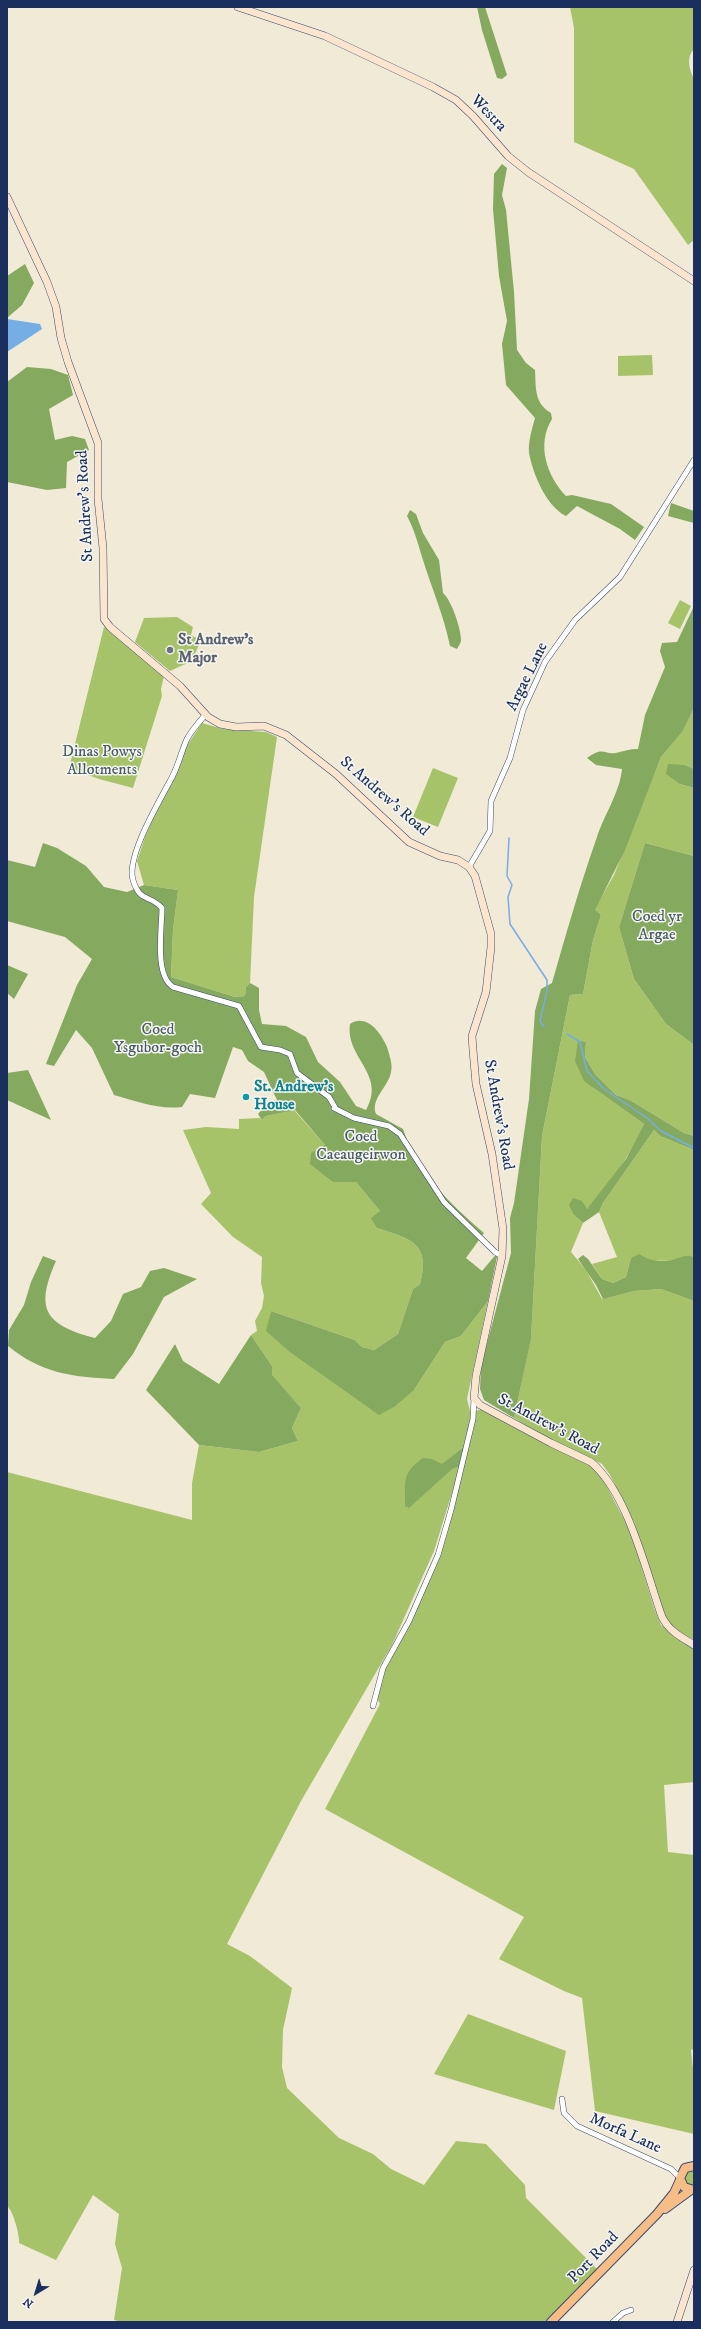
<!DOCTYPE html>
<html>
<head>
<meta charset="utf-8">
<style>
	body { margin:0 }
	#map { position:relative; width:701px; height:2329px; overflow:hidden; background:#f0ead6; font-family:"IM FELL DW Pica",serif }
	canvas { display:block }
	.frame { position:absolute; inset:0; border:8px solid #1b2f5e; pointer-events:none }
	.north { position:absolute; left:16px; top:2273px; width:40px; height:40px; -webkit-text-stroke:3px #f6f6f2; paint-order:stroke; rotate:218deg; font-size:11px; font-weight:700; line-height:16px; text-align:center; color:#1b2f5e }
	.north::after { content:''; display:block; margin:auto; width:14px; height:18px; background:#1b2f5e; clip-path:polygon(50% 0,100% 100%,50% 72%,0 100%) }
</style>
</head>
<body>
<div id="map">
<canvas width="701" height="2329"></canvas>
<div class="frame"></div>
<div class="north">N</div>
</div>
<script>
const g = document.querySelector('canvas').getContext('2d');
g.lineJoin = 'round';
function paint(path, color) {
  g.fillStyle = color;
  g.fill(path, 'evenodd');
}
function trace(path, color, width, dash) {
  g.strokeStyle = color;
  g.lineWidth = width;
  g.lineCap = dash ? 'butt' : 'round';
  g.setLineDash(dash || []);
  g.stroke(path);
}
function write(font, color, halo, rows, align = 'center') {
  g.font = font + ' "IM FELL DW Pica",serif';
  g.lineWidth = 3;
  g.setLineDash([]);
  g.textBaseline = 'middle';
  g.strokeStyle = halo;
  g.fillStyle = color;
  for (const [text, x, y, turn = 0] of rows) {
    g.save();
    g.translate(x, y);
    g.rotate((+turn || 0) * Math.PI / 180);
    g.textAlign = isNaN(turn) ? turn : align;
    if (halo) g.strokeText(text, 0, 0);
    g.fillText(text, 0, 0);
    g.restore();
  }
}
const green = new Path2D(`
	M570,7h124v42c-8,8 -5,20 0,30v161l-6,5 -54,-76 -60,-27v-114z
	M652,355l1,20 -35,1v-20z
	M680,600l11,6 -11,23 -12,-6z
	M177,617l16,10 -2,8 10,5 -9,21 -22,10 -35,-29 9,-24z
	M104,627l60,49 -3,13 1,7 -29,92 -34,-9 -30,-11z
	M694,708v61l-9,-4 -5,19 14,4v68l-49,-13 -26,84 15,52 32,45 28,21v91l-10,-3 -54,-33 -14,-5 -21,-21 -10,-17 1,-15 -8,-2 16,48 50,36c-14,29 -32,62 -56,84 -3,4 -10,5 -14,7l9,8 -12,29 15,18 16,29 32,-8 27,-2 33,12v339l-20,-11 -9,-12 -31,-95 -24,-47 -8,-11 -57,-27 -31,-19 17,-80 11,-202 28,-141 13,-1 10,-54 8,-25 -7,-5 20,-35 47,-118 22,-26z
	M202,723l21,6 43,3 11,5 -23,160 -4,86 -4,4 -1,9 -10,1 -64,-20 2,-47 5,-40 -34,-5 -7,-24 8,-24 18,-42 12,-17 9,-28z
	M433,768l25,10 -20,49 -25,-10z
	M294,1110l32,36 7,36h23l24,29 -3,17c34,11 54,15 43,56l-7,5 -15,45 -24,16 -12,-3 -7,-7 -84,-29 -4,20 147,59 31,-48 16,-6 27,-35 -21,98 4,16 -11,52 -26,84 -42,94 -91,156 -74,143 23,12 42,32 -9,42 -1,37 5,21 52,50 34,16 18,15 33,16 32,-44 30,3 39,41 1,13 76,76 -48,48h-433l-7,-2 8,-52 -7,-24 4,-30 -26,-19 -37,65 -37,-17c1,-7 -6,-33 -12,-37v-734l185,48v-37l7,-38 60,7 39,-11 -6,-13 9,-20 -30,-33 1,-9 -21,-31 6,-4 -2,-10 7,-13 2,-12 -3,-13 1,-26 -29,-20 -32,-33 10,-11 -28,-63 23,-3 33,2v-10l21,-1 2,2 4,-4z
	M654,1130l6,6 34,14v107c-9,-3 -13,2 -21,3 -14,2 -28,0 -42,-2l-5,19 -13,6 -11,-4 -10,-15 25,-7 -18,-45 4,-9z
	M482,1409l111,57 10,13 28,54 23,75 7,17 33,23v134l-30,3 4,67 26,3v194l-3,1 3,27v57l-99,-23 -13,-113 -18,-7 -65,-32 25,-42 -199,-108 55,-105 -3,-6 6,-26 33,-63 37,-102 22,-84 1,-12z
	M468,2014l98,37 -12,59 -120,-36z
	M691,2171l3,1v14h-5l-5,-5 2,-8z`);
const forest = new Path2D(`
	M477,7h8l22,68 -5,4 -5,-1 -15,-48z
	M502,164l5,4 -5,27 4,15 8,82 3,58 9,13 9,7c1,18 -1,33 16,43l1,6c-16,26 -5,57 14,77l6,-1 39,9 33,23 -9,13 -15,-11 -43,-23 -11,10c-20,-10 -33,-42 -37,-63 -1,-11 3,-24 6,-35l-29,-33 -4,-41 5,-23 -8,-45 -6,-67 1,-35z
	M25,264l9,19 -12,22 -15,13v-42z
	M27,367l24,2 17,6 5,20 -24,14 6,31 17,-4 13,3 4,11 -22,12 -1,26 -19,2 -40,-8v-100z
	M671,503l23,8v12l-26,-7z
	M410,510l6,4 7,19 16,27 4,33c9,8 18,36 18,47 0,3 -3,7 -4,9l-7,-3c-6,-30 -18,-57 -27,-86 -5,-16 -8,-29 -16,-44z
	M694,606v102l-11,23 -22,26 -36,93 -30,60 6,5 -8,25 -10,54 -13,1 -28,141 -11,203 -17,79 -30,-18 -4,-11 1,-23 30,-113 -1,-35 4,-15 15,-104 6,-88 6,-22 11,-6c14,-49 28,-98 45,-146 7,-22 23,-45 25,-68l-26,-4 -9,-7c17,-12 16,-3 29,-5 8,-2 14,-4 22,-4l7,-34 20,-48 -5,-16 2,-8 15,-1z
	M668,764l17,1 9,4v19l-14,-4 -14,-10z
	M43,843l14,5 29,18 18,21 23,5 17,-7 34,5 -5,40 -2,47 64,20 10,-1 1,-9 4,-4 9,5v22l3,14 24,2 20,11 12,25 22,20 16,24 10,4c21,-36 -21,-52 -16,-86 6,-4 12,-4 18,-1 9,5 15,15 19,24 2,7 6,17 4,25 -2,14 -21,27 -15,42l27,15c14,43 47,75 81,104l-18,25 16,13 16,-19 -10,49 -27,35 -16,6 -31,48 -20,17 -15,8 -89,-63 -24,-21 5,-20 84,29 7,7 12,3 24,-16 15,-45 7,-5c11,-41 -9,-45 -43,-56l-6,-10 9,-7 -24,-29h-23l-23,-18 1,-11 14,-8 -30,-35 -29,6 -4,4 -4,-6 11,-12 8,-2 -13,-28 -16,-11 -6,-11 -9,-3 -18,51 -25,-4 -8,13c-23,3 -46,-6 -68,-12l-22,-47 -16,-18 -22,36 -8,-2 31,-79 15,-26 -27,-22 -58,-16v-61l28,7z
	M645,843l49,13v189l-28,-21 -32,-45 -15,-52z
	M7,965l21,9 -14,25 -7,-6z
	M578,1040l8,2 -1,15 10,17 21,21 14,5 54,33 10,3v14l-34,-14 -6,-6 -51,73 -4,9 -16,11 -9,-8 -5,-10 4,-7 9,3 5,8 39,-50 18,-35 -60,-43 -9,-20z
	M28,1070l23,50 -44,-20v-27z
	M639,1254c10,7 24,9 36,5 7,-2 12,-5 19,-2v44l-33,-12 -27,2 -31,8 -7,-14 -18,-26 5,-4 5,4 14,20 11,4 13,-6 5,-19z
	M43,1256l13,5c-21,47 -12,64 39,77l16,-17 12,-27 18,-7 9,-16 14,-3 33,11 -33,18 -31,57 -19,25c-42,-2 -73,-6 -106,-33l1,-16 15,-25 7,-23z
	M251,1335l21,31v9l29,33 -9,20 6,13 -39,11 -60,-7 -53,-55 29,-46 8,17 36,23z
	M464,1447l-4,19 -8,3 -43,39 -4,-2c1,-23 -5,-32 18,-48l9,1 10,5z`);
const water = new Path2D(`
	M7,319l33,5 2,5 -35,23z`);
const stream = new Path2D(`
	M509,838l-2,38 5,9 -4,12 2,27 37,56v11l-7,30 4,6
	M567,1034l13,8 7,29 17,18 43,29 14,13 33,17`);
const street = new Path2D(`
	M206,714c-7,8 -14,16 -19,25 -6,13 -9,29 -17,42 -11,21 -44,76 -37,99 7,23 16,14 29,28 0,20 -8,67 11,79l66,19 22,41 19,3 10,4 7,19 32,24 7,12
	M469,867l21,-36 1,-30 19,-43 13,-48 22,-48 30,-42 45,-43 74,-117
	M334,1108l20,10 35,8 11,8 44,68 51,50 7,4
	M373,1706l10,-38 26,-47 29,-66 13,-45 22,-91 1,-21
	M562,2099l2,14 13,13 94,43 9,9
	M613,2322l10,-9 8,-3`);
const secondary = new Path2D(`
	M238,7l87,29 108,51 23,13 17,16 35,40 20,16 166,109
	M7,197l40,85 9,25 5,31 7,24 30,81v56l5,49 1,71 6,8 70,59 28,31 12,7 16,3 28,-1 22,9 50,39 73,68 31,14 18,4 11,7 6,9 16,58v13l-5,45 -14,44 1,14 3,34 16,70 11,75 -1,27 -26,120 -2,22 6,7 71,38 40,19c37,31 55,110 71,155 7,14 19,20 32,28
	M677,2322l17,-52`);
const primary = new Path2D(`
	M694,2166l-9,2 -5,10 4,9 10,3
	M665,2209l26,-19
	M551,2322l106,-108 17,-21 6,-13`);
const markers = [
	[170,650,4,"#6b7280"],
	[246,1097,4,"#0f9aa8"]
];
const streetNames = [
	["Westra",488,114,46],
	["St Andrew's Road",86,506,-93],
	["Argae Lane",528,677,-64],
	["St Andrew's Road",384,797,41],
	["St Andrew's Road",498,1115,80],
	["St Andrew's Road",548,1425,28],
	["Morfa Lane",625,2134,24],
	["Port Road",594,2258,-46]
];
const worshipNames = [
	["St Andrew's",178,641],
	["Major",178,659]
];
const parkNames = [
	["Dinas Powys",102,753],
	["Allotments",102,771],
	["Coed yr",657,918],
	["Argae",657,936],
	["Coed",158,1031],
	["Ysgubor-goch",158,1049],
	["Coed",361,1138],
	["Caeaugeirwon",361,1156]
];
const cultureNames = [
	["St. Andrew's",254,1088],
	["House",254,1106]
];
paint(green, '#a7c36a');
paint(forest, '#85a95e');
paint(water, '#74aee5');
trace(stream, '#74aee5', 1.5);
trace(street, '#3b4b70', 6);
trace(secondary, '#3b4b70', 8);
trace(primary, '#3b4b70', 10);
trace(street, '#fff', 5);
trace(secondary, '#fbe5cf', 7);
trace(primary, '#f6be86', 8);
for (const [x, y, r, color] of markers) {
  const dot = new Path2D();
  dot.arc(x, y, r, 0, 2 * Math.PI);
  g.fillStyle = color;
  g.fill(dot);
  trace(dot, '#f6f6f2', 1.5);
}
write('16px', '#1b2f5e', '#f6f6f2', streetNames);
write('bold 16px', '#5b616d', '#f6f6f2', worshipNames, 'left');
write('16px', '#455b62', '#f6f6f2', parkNames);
write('bold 16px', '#0d838f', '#f6f6f2', cultureNames, 'left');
</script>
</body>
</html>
